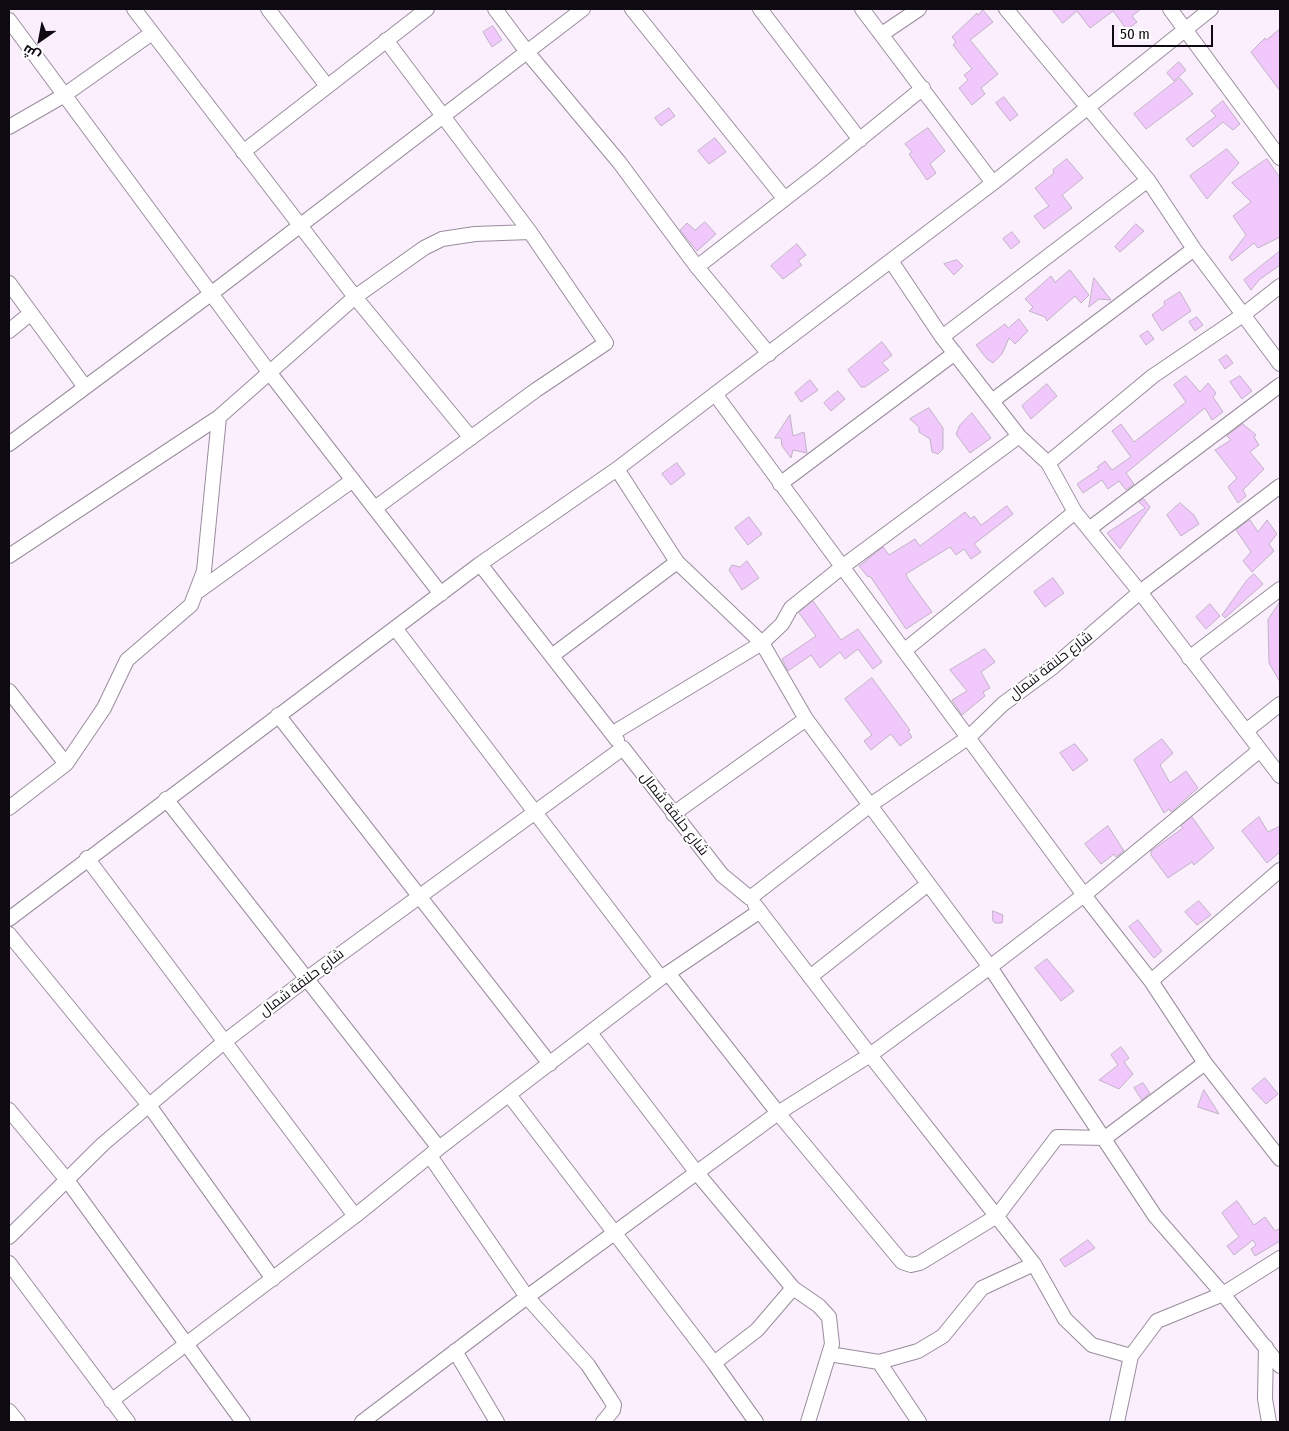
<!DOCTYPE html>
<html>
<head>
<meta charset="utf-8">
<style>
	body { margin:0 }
	#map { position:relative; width:1289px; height:1431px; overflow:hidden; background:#fbeffe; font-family:"Fira Sans Condensed",Cairo,sans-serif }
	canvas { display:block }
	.frame { position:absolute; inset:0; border:10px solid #0f0a11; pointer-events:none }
	.north { position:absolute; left:15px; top:15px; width:50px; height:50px; -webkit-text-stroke:4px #fff; paint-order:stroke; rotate:213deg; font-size:14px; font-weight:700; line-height:20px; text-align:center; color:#0f0a11 }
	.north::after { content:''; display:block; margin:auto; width:18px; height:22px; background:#0f0a11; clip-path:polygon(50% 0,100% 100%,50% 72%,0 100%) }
	.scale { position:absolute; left:1112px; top:25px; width:101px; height:22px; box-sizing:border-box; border:2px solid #0f0a11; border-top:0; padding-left:6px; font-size:15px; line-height:18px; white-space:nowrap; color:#0f0a11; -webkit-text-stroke:4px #fff; paint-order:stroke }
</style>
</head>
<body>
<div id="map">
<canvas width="1289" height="1431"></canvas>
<div class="frame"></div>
<div class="north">ش</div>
<div class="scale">50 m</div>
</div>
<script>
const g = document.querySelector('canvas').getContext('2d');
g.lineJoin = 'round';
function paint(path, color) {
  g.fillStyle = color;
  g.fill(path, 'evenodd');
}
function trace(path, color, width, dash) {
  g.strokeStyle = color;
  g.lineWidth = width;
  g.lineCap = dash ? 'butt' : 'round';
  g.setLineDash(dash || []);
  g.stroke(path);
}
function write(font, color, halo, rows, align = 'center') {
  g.font = font + ' "Fira Sans Condensed",Cairo,sans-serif';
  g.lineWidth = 4;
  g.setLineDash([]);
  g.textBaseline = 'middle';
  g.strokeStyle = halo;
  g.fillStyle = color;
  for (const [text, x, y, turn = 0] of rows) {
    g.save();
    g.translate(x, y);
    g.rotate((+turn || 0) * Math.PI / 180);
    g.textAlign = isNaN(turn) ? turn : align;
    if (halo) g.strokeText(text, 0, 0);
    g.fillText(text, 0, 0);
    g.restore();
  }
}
const building = new Path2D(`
	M1052,9h89l-9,7 5,6 -10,8 -14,-19 -23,17 -13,-17 -14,12z
	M983,10l10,12 -23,18 28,34 -17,14 4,6 -13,11 -13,-17 9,-8 -4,-5 8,-6 -19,-24 3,-3 -4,-5 25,-24 1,2z
	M493,26l9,14 -10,7 -9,-15z
	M1280,29v62l-29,-39 14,-14 1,2z
	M1179,62l7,8 -12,11 -7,-8z
	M1180,78l13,16 -47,35 -12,-15z
	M1004,97l14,18 -8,6 -14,-18z
	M1223,101l17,23 -7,6 -10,-8 -30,25 -7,-8 30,-23 -5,-5z
	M669,108l6,8 -14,10 -6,-8z
	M928,128l17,23 -15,13 6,9 -9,7 -18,-26 3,-2 -7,-8z
	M715,138l11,14 -17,12 -11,-13z
	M1227,149l12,14 -32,36 -17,-23z
	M1067,159l16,19 -21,17 10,13 -28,21 -10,-13 15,-10 -14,-18 19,-15 -1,-3z
	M1267,159l13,19v59l-22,11 -4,-5 -22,18 -3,-4 17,-22 -13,-19 18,-14 -19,-19z
	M705,222l11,12 -19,17 -17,-21 7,-7 8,7z
	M1136,224l8,7 -24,21 -5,-5z
	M1012,232l8,10 -9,7 -8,-10z
	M797,244l9,11 -8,6 4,4 -19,14 -12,-13z
	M1280,251v14l-21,15 -8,10 -7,-10z
	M957,260l6,6 -9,9 -10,-11z
	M1070,270l19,25 -8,8 -6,-7 -28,25 -2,-4 -16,-6 4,-4 -8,-8 26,-23 4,6z
	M1094,278l17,22 -12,-1 -10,8z
	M1180,292l11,19 -29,20 -10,-16 13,-10 -1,-3z
	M1197,317l6,8 -8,6 -6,-9z
	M1019,319l9,12 -13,13 -6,-6 -7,16 -9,9 -6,-4 -11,-14 29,-21 3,4z
	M1148,331l6,8 -8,6 -6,-9z
	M882,342l10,13 -10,8 7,7 -24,17h-4l-13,-17z
	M1227,355l6,8 -8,6 -6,-9z
	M1186,376l14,16 8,-9 8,10 -3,4 10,15 -11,8 -7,-12 -79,65 8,11 -8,6 -7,-9 -11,8 -6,-9 -19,13 -6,-9 22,-15 -2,-2 8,-6 7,9 19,-13 -19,-26 9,-7 13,18 52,-40 -12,-17z
	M1240,376l12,15 -10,8 -12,-17z
	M810,380l8,10 -17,12 -6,-9z
	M1047,384l10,12 -26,23 -9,-13z
	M838,391l7,8 -14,12 -7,-8z
	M929,408l14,20v21l-5,5 -6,-2 -2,-13 -11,-7v-5l-9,-8z
	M972,413l19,25 -21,15 -14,-19 4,-9z
	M790,415l3,21 11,-4 3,21 -14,-3 -2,8 -9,-12 -1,-8h-6z
	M1243,424l13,11 -2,2 5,8 -9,7 14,17 -21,21 3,6 -8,7 -10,-16 9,-9 -22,-28 16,-10 -4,-4z
	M677,463l8,11 -14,11 -9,-11z
	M1144,499l6,8 -30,42 -13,-16 38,-25 -6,-6z
	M1180,503l14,12 5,9 -18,12 -14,-21z
	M1007,506l6,8 -39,30 7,8 -10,7 -7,-10 -8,6 -6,-8 -44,27 2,5 24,33 -26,17 -36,-53 -2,1 -9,-11 24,-19 6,8 26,-16 5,7 45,-34 6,7 3,-3 7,9z
	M749,517l13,17 -14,11 -13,-17z
	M1250,520l8,12 9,-12 10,14 -8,10 5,7 -22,21 -9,-11 8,-9 -15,-22z
	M747,561l12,17 -17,12 -13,-20 3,-5 8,2z
	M1254,574l9,10 -38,34 -3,-3 25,-35z
	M1053,578l11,15 -19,14 -11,-15z
	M813,601l28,39 17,-11 24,33 -9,7 -15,-20 -13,10 -5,-7 -20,16 -9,-13 -23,16 -6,-12 34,-23 -17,-23z
	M1280,602v80l-11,-19 -1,-43z
	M1210,604l10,12 -14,13 -10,-12z
	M985,649l10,13 -14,10 9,16 -7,4 2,4 -23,19 -10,-15 15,-9 -17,-21z
	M872,678l38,52 -2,1 4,6 -12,9 -9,-12 -20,16 -7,-9 8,-6 -27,-36z
	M1162,739l11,14 -13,12 10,18 16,-12 12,17 -27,24 -2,-3 -5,4 -30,-53z
	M1075,744l13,16 -15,11 -13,-18z
	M1192,817l22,31 -20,17 -2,-3 -24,16 -17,-23v-4l32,-23 -2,-2z
	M1259,817l9,15 12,-6v26l-13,11 -25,-32z
	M1108,826l16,25 -8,6 -2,-3 -13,10 -16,-20z
	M1199,901l12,14 -14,10 -12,-13z
	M993,911l10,4 -1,8h-7l-2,-2z
	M1138,920l24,31 -8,7 -25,-31z
	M1047,959l27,32 -13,10 -26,-33z
	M1121,1047l8,11 -5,4 9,12 -14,15 -20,-9 19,-15 -7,-10z
	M1265,1078l13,16 -12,10 -14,-15z
	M1143,1083l7,10 -8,7 -8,-12z
	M1204,1090l15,24 -21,-7z
	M1237,1201l17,24 11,-8 10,14 5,-3v13l-25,15 -4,-7 5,-4 -3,-5 -19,15 -7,-9 12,-9 -17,-24z
	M1088,1240l7,8 -30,19 -5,-7z`);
const minor = new Path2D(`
	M134,9l221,288 116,141
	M268,9l59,77
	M495,9l32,43 92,110 78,105 72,87
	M632,9l152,189
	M760,9l100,131
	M862,9l131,174
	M1006,9l142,171 46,69 86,115
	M1170,9l110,149
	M9,20l260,352 172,222
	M882,34l37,-25
	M9,127l54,-31 89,-63
	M243,152l184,-143
	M891,261l51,76 77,99 29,27 27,49 65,80 140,184
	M697,267l125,-97 101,-82
	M9,283l76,104
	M9,331l22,-18
	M942,337l206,-157
	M715,394l369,501 67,86 54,82 75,96
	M992,401l202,-152
	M9,444l203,-151 371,-284
	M1048,463l105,-87 90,-61 37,-29
	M617,469l60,93 85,81 44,76 184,248 165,249 68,78 57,72
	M780,484l175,-131
	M375,508l161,-118 70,-47 -76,-111 -144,-192
	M1089,529l191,-144
	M9,556l210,-139 136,-120 69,-49 18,-9 33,-5 55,-2
	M480,564l137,176
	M197,592l156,-112
	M395,628l266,350
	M905,650l170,-138
	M553,655l124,-93
	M1189,658l91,-69
	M9,691l57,73
	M278,715l272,349
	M1246,731l34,-27
	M613,733l149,-90 20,-19 9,-16 51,-41 177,-131
	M166,799l273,349
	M9,808l57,-44 38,-56 23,-48 64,-55 13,-34 15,-154
	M673,814l133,-95
	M87,858l268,358
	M755,905l115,150 164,209 31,55 27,26 39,11
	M9,919l471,-355 137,-95 98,-75 278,-211 218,-174
	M9,934l139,170 125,175
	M668,973l110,140 124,149 9,3 9,-2 77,-47 60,-79 48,1 100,-75
	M810,977l118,-93
	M1151,981l129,-111
	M590,1033l107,140 96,115 26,18 10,11 3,27 -24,78
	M510,1096l204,267 42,59
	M9,1110l58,70 176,242
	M430,1156l97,141 61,68 21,32 5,8 -1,5 -10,12
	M9,1237l94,-93 121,-102 81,-62 318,-232 99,127 28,23 119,-92 100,-69 34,-33 50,-37 87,-75 140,-106
	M9,1263l119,159
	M1266,1347l-1,52 4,23
	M455,1351l42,71
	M829,1354l50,8 39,-11 25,-15 39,-48 52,-24
	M879,1362l40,60
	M714,1363l43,-33 36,-42
	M111,1401l244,-185 84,-68 222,-170 99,-67
	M9,1411l9,11
	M362,1422l165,-125 251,-184 92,-58 120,-88 94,-72 176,-145
	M1117,1422l14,-66 26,-35 66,-27 57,-36`);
const streetNames = [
	["شارع حلنقة شمال",1051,666,-38],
	["شارع حلنقة شمال",674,814,52],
	["شارع حلنقة شمال",302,983,-37]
];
paint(building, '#f0c8fb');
trace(building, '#c1b2c5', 1);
trace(minor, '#998c9d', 16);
trace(minor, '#fff', 14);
write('14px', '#0f0a11', '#fff', streetNames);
</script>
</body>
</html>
